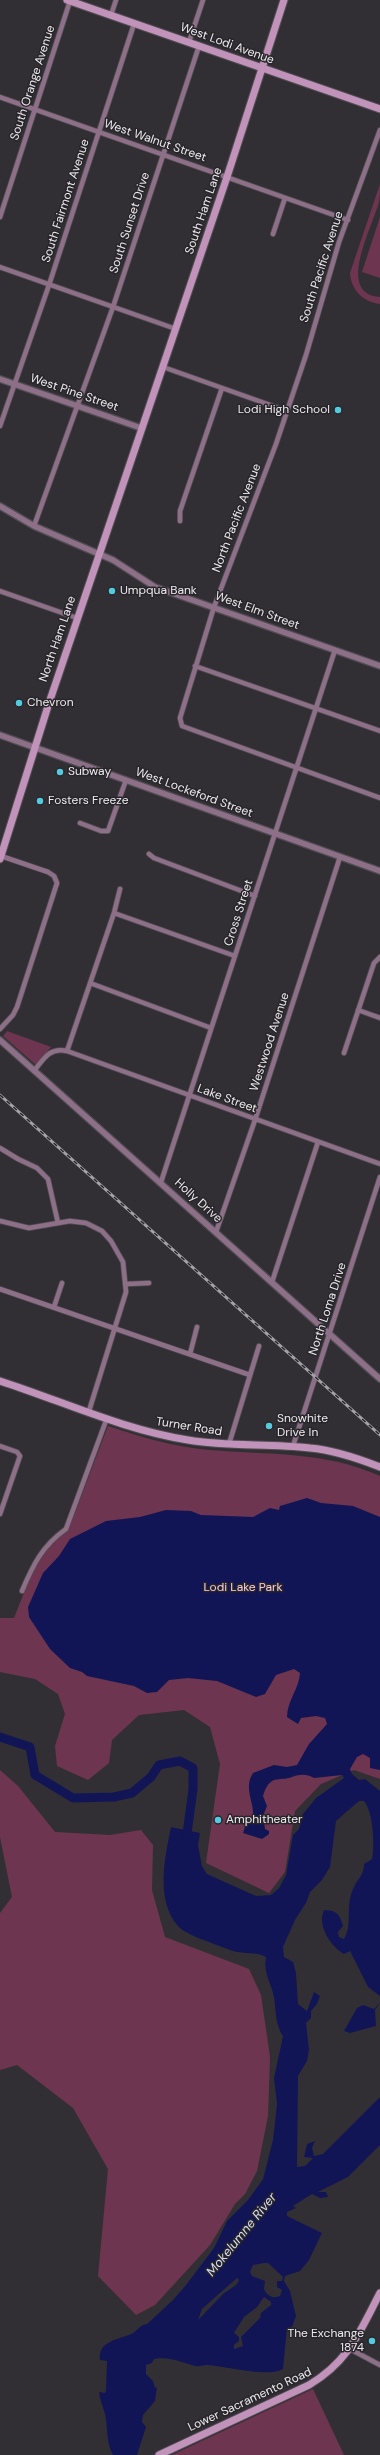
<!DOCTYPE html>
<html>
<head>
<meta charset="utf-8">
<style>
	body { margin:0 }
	canvas { display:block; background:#322f34 }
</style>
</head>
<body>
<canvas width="380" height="2455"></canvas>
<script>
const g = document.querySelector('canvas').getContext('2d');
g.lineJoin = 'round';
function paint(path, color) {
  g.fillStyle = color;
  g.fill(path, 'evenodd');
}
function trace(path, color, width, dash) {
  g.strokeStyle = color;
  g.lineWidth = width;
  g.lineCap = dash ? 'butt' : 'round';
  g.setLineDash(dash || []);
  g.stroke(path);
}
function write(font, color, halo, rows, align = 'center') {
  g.font = font + ' "DM Sans",sans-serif';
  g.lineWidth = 3;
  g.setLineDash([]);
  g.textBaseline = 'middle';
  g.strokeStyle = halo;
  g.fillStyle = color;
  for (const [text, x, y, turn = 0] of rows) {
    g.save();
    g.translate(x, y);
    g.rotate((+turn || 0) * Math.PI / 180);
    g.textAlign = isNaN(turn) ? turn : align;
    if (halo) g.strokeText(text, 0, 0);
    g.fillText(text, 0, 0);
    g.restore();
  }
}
const green = new Path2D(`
	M380,184c0,6 0,13 -1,18 -6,24 -44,92 1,95v7c-17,-2 -29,-14 -30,-31z
	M380,217v61l-18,-6z
	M7,1031l44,16 -15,18 -33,-29z
	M108,1426c33,11 66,21 101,24 59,5 116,1 171,26v303l-26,-9 -33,14 -26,27 -10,61 -16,21 -63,-30 14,-99 -10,-37 -26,-17 -45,5 -27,25 -3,23 -21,17 -31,-14 -2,-20 10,-32 -7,-20 -23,-15 -35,-7v-54h14l21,-53 19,-26 16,-13z
	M0,1770l18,16 37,46 55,3 31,-5 12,15 -1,45 13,47 84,32 12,26 9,62 -2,59 -11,55 -12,23 -10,10 -25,41 -55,60 -19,10 -38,-39 10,-107 -35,-61 -56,-43 -17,5v-157l12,-16 -12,-60z
	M313,2389l31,66h-172z`);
const water = new Path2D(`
	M307,1498l14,5 32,3 27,11v253l-10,-2v-10l-7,-4 -6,3 -7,12 2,5 7,6 6,-1 15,12v205l-12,-9 -18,-36 -6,3c-14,-8 -27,-29 -20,-44 12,0 16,4 19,16l-5,6 1,5 5,2c9,-15 1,-33 9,-50 4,-10 11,-13 11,-25l8,-5c3,-13 1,-48 -8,-58h-5l-23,20 -6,46 -8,13 -12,12 -4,11 -11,17 -12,27 1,10 9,5 3,11 2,31 9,7 7,-19 6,4 -3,8 -6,7v7l-5,5 3,27 -2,11 -9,15 -1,91 8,-1 8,-8 -9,-1 3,-13 8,-3 -3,7 2,8 9,-2 57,-57v48l-32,32 -30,15h8l2,5 -8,1 -8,-4 -19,12 3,2 -9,4v4l35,17 -13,27 -9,11 -15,5 -1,5 6,10 6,25 -4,11 -5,1 -4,41c-14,9 -58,-3 -76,-4 -4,0 -8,2 -12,1 -13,-4 -28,-10 -41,-7l-2,4 -6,2v9l7,7 2,7 2,-1 -2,14 -12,14 -1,7 4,5 -9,28h-24c-7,-12 -5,-27 -8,-41 -2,-7 -5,-14 -6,-22l6,1 1,-3 1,-29 -7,-1c-3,-19 20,-21 31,-26 7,-3 8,-9 16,-10l26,-24 13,-15 28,-37 13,-27 21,-21 15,-21 10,-39 4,-36 -3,-26 9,-42c-8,-11 -7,-26 -9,-39 -3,-14 -11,-24 -8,-40 -10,-6 -24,-2 -36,-7 -12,-5 -45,-15 -52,-24 -23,-26 -13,-69 -7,-99l29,6 -2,12 4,21 5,8 49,22 15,-1 8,-7 7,-13 7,-40 6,-6 4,-15 13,-16 28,-20 -2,-3 -28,3c-7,-4 -14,-4 -22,-1 -13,5 -22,-4 -29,19l4,10 -4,10 2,13 4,2v3l-7,5 -19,-6 3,-9 7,-5c2,-17 -10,-30 0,-46l21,-8 13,2 10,-2 12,-21 18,-20 -2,-6 -9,-2 -15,2 -3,6 -11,-7c0,-16 12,-28 13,-44l-6,-4 -18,6 -11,19 -9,3 -39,-16 -29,-3 -19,2 -12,12 -10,1 -13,-7 -47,-10 -5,-4 -12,-4 -20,-19 -21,-32 -1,-10 15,-34 16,-17 11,-17 36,-18 34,-4 26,-7 25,1 10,4 52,2 17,-9 9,2 1,-4zM264,2263h4l15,14 -1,4h-5v6l5,3 -2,6c-7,3 -13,0 -16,-7l1,-8 -13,-5 -2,-4 3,-7zM237,2278l2,2 -3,5 -13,9 -25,26 4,-11zM264,2297l7,5v3l-10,8 -1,5 -19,19 2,9 -9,3v-4l5,-4v-4l-5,-4 10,-16 13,-10z
	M380,2003l-5,7 1,16 -26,7 -6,-2 13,-23 6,-3 11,4z`);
const river = new Path2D(`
	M0,1737l30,10 5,28 38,23 41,-1 18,-4 19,-16 8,-12 21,-4 13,7v21l-7,52`);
const minor = new Path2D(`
	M111,15l5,-15
	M189,42l14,-42
	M0,97l348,123
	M380,130l-41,112 -33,113 -30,89 -62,163 -34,111 2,8 198,72
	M0,217l70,-216
	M273,234l12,-36
	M0,267l176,62
	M163,367l124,44
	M0,426l49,-141 85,-261
	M180,521v-10l42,-123
	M34,526l79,-219 86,-261
	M0,591l77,27
	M195,666l185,65
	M80,823l21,8h7l18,-51
	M149,854l5,4 101,38
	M114,913l121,43
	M90,983l121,45
	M358,1010l22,8
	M0,1029l13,-14 4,-8 40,-124 -3,-7 -6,-4 -47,-16
	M67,1051l47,-138 6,-24
	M344,1053l30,-90 6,-6
	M34,1071c10,-13 16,-24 33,-20l313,113
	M0,1148l18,11 19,9 11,11 10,44
	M161,1182l174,-532
	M0,1221l29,7 41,-7 16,2 16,8 9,10 12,21 3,30 -37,119
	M216,1232l39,-112 85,-263
	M272,1282l46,-140
	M127,1284l22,-1
	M0,1289l250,86
	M54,1307l8,-24
	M190,1354l7,-27
	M229,1444l30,-98
	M0,1446l17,6 3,4 -20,58
	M293,1446l87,-269
	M22,1591c11,-26 20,-45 44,-62l41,-111
	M350,2349l30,16`);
const tertiary = new Path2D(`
	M0,379l141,49
	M0,506l34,20 79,34 42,27 225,79
	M0,735l380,136
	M0,1040l380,339`);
const secondary = new Path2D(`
	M67,0l313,109
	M0,859l49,-156 178,-526 57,-177
	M0,1381c62,20 124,49 188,59 41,7 81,3 122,8 24,2 47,10 70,19
	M159,2455l150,-70c40,-24 50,-52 71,-92`);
const rail = new Path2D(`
	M0,1095l380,340`);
const markers = [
	[338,410,4,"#55cadf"],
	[112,591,4,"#55cadf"],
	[19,703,4,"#55cadf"],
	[60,772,4,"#55cadf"],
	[40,801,4,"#55cadf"],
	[269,1426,4,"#55cadf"],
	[218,1820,4,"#55cadf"],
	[372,2341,4,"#55cadf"]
];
const streetNames = [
	["West Lodi Avenue",227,44,20],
	["South Orange Avenue",33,83,-72],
	["West Walnut Street",155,141,19],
	["South Fairmont Avenue",66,201,-72],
	["South Ham Lane",204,211,-71],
	["South Sunset Drive",130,223,-72],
	["South Pacific Avenue",322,267,-72],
	["West Pine Street",74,393,19],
	["North Pacific Avenue",237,518,-69],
	["West Elm Street",257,611,20],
	["North Ham Lane",58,639,-71],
	["West Lockeford Street",194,793,20],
	["Cross Street",239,913,-72],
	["Westwood Avenue",270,1042,-72],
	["Lake Street",227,1099,20],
	["Holly Drive",198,1201,42],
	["North Loma Drive",328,1309,-72],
	["Turner Road",189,1427,9],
	["Lower Sacramento Road",250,2400,-25]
];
const poiNames = [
	["Lodi High School",330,410,"right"],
	["Umpqua Bank",120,591],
	["Chevron",27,703],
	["Subway",68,772],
	["Fosters Freeze",48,801],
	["Snowhite",277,1419],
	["Drive In",277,1433],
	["Amphitheater",226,1820],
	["The Exchange",364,2334,"right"],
	["1874",364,2348,"right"]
];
const parkNames = [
	["Lodi Lake Park",243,1588]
];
const waterNames = [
	["Mokelumne River",242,2235,-51]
];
paint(green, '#6d354f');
paint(water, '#111556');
trace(river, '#111556', 9);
trace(minor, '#504d52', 6);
trace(tertiary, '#504d52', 8);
trace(secondary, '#504d52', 9);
trace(minor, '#8d6f88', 4.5);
trace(tertiary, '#8d6f88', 5.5);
trace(secondary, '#c192ba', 7);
trace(rail, '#a4a2a6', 3);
trace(rail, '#28252a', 1.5, [4.5]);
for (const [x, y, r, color] of markers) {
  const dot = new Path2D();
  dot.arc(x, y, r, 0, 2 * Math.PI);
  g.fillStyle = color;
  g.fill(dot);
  trace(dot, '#28252a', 1.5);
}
write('12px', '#edebee', '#28252a', streetNames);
write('12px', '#edebee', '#28252a', poiNames, 'left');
write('12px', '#fbcde0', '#28252a', parkNames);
write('italic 13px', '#d8def3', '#28252a', waterNames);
</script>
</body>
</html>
